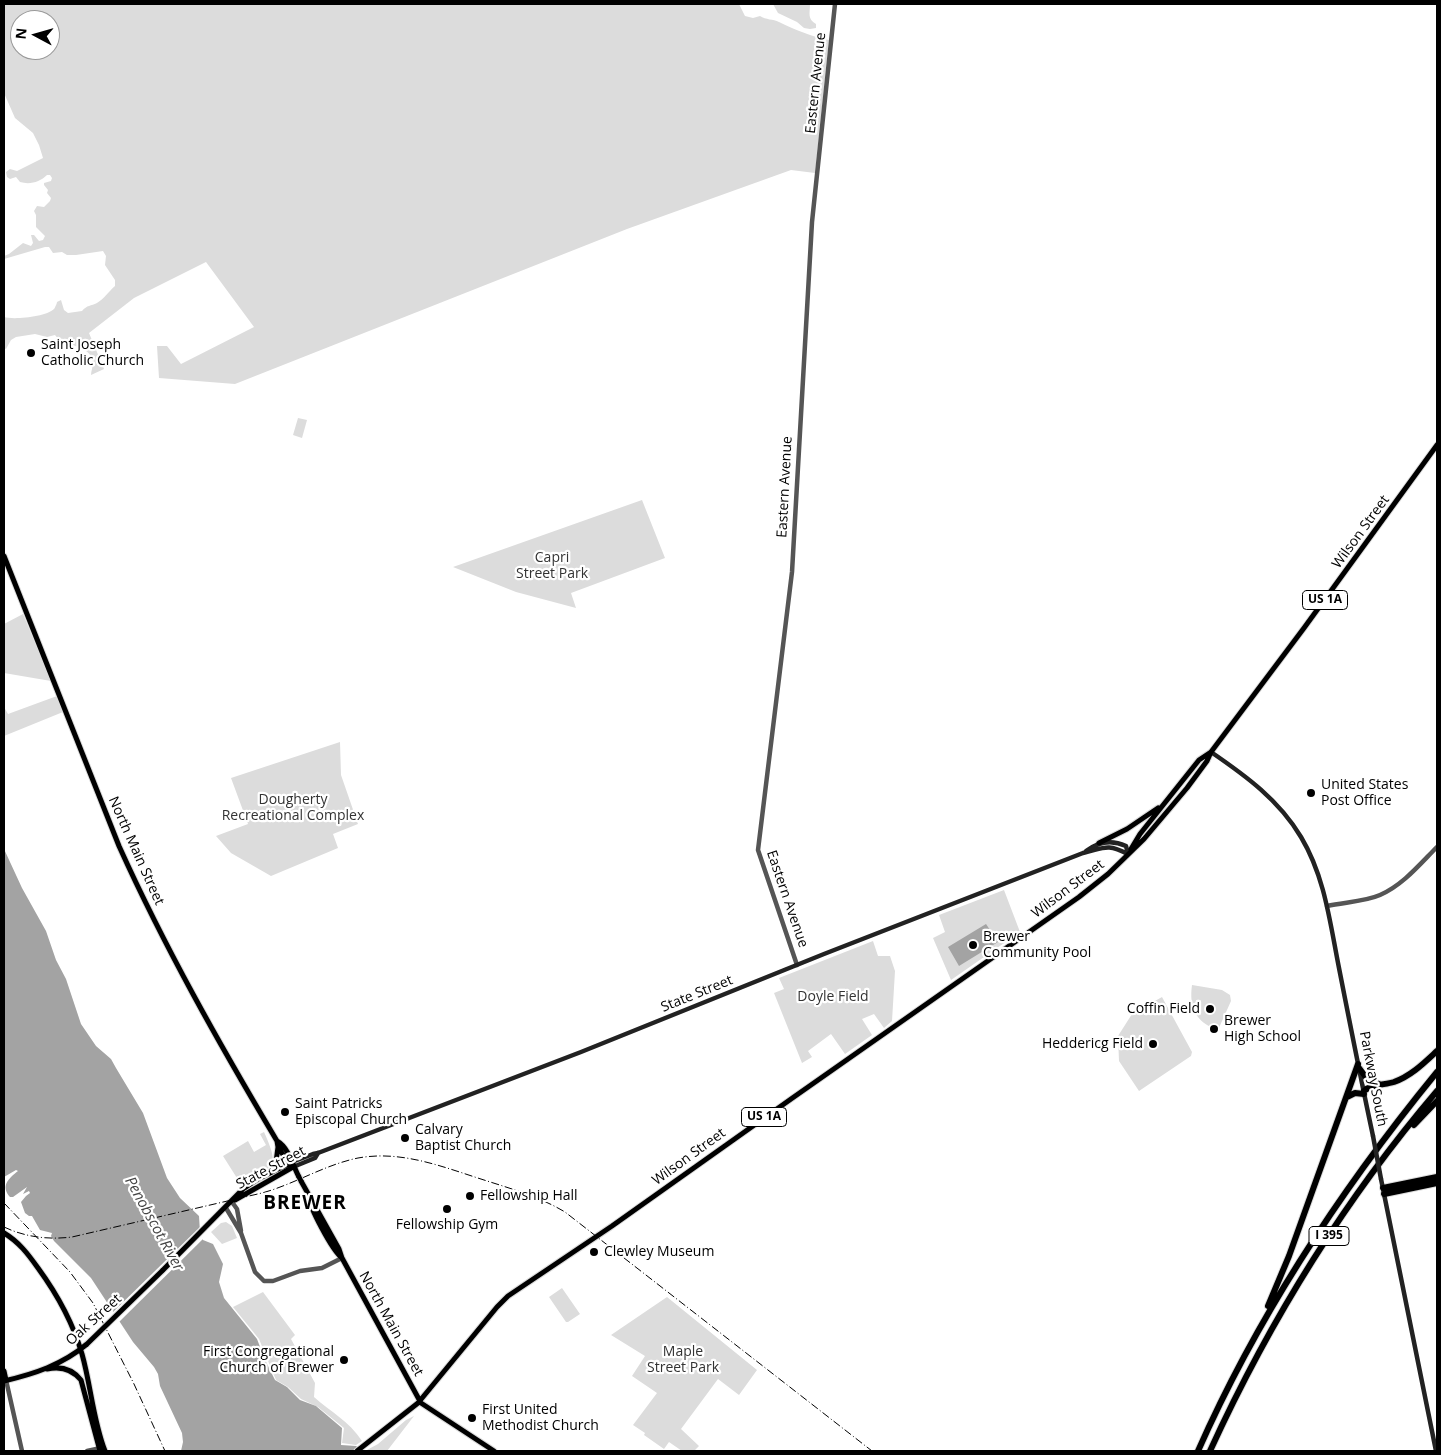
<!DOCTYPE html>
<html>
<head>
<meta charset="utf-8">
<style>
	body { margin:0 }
	#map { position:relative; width:1441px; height:1455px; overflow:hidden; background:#fff; font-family:"Open Sans",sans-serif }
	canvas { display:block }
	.frame { position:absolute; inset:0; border:5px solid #000; pointer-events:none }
	.north { position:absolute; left:10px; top:10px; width:50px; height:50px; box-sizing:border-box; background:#fff; border:1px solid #999; border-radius:50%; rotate:276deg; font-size:14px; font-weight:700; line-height:20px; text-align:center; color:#000 }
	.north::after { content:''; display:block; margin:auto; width:18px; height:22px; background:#000; clip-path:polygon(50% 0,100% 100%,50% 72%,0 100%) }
</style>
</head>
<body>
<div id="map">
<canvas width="1441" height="1455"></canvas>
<div class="frame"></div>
<div class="north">N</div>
</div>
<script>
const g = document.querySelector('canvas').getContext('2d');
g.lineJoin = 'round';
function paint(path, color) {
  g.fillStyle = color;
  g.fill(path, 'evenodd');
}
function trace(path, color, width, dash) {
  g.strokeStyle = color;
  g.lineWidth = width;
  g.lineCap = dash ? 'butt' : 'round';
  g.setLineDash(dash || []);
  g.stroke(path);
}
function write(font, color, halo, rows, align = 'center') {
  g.font = font + ' "Open Sans",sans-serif';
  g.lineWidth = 4.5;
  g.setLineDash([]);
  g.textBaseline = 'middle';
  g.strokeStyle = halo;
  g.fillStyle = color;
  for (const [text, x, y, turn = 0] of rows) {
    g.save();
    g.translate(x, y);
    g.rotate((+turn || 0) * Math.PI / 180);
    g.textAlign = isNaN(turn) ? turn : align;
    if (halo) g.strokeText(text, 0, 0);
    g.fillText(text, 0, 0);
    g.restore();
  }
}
const green = new Path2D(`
	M4,4h735l6,12 8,2 7,-2c6,4 13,3 19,6 17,8 31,14 50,18l-14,133 -24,-3 -164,59 -392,155 -76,-6 -2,-32h10l14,18 73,-37 -48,-65 -72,36 -45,35 15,36 -13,6c0,-4 2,-8 2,-12 -2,-20 -29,-15 -38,-28l-8,2 -12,-3 -19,3 -5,3 -5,9 -2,-1v-31c9,3 42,0 50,-8 1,-1 3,-6 3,-7l4,-2 3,10 4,3 14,-2c5,-6 9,-5 15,-8 7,-4 11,-11 18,-17v-6l-10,-15 1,-9 -3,-5 -27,4h-9l-5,-3 -9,1 -4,-6h-4l-41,12v-3l5,-2 14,-11 8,3 2,-3 -2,-8h3l5,6 4,-1 2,-4 -9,-9v-12l-2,-4 3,-5 7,1 6,-6 1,-3 -4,-5 1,-3 -4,-5v-2l7,-2 1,-3 -2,-3h-3c-7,7 -17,10 -27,7l-4,-5 -6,2 -3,-2 -1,-5 4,-3 7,2 26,-13 -4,-13 -6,-12 -18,-15 -11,-25zM20,20h30v30h-30z
	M773,4h37c0,9 -3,15 6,20v4l-6,1 -6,-1 -7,-6 -19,-9z
	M298,418l9,2 -5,18 -9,-3z
	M642,500l23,58 -94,35 5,15 -60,-16 -63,-25z
	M23,614l28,67 -47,-8v-49z
	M57,696l6,16 -59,24v-29l4,7z
	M340,742l1,33 17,49 -25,10 5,14 -67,28 -40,-23 -15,-17 32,-12 -17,-46z
	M1004,890l16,42 -69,48 -18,-42 12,-6 -6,-17z
	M873,941l5,15h12l5,15 -3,50 -8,7 -10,-14 -12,5 10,16 -27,19 -14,-20 -23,17 4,6 -10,6 -28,-70 10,-4 -5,-11z
	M1192,985l30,5 8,5 1,6 -13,29c-23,-8 -29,-23 -26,-45z
	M1162,997l30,55 -1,4 -52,35 -20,-30 -1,-25 14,-22z
	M264,1132c18,40 7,32 -22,54l-19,-30 25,-15 6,11 12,-7 -6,-11z
	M226,1222l6,4 5,12 -15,6 -11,-12 10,-9z
	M562,1288l18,26 -12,8h-2l-17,-25z
	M263,1292l32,43 -4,4 24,44 -1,14c17,15 35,24 48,44l-6,4 -14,-2 2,-15 -26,-21 -17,-8 -13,-12 -12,-7 -17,-41 -26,-32z
	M667,1297l90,73 -18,25 -21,-16 -37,50 18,17 -5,5h-12l-13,-9 -5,7 -20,-14 1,-2 -12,-8 24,-32 -25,-17 13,-20 -34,-21z
	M414,1416l-27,35h-22l13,-7 28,-24z`);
const water = new Path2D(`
	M4,849l18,39 24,43 10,29 10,19 15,45 15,22 15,13 5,9 27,45 24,65 13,20 19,18 1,16 3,8 10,4 10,20 -4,18 5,16 33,41 8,21 10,20 12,7 13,13 16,6 26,22 -1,17 15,1 7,5h-182l2,-9 -1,-9 -22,-47 -2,-12 -4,-7 -21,-25 -42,-64 -37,-37 -3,-5 1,-3 -12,-3 -8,-14h-3l-4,-3 -4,-11 5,-6 4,-3 -1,-2 -6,3 4,-7 -14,10h-3c-10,-11 -1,-19 8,-26l-2,-1 -12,7z
	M986,924l12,18 -39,24 -11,-19z`);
const pier = new Path2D(`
	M202,1225l3,12 -88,87 -7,-9z`);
const tertiary = new Path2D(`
	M1327,906c17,-4 37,-4 53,-11 23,-10 40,-31 57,-48
	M797,965l-39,-115 34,-278 20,-350 23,-218
	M232,1202l5,7 4,22
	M226,1208l15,25 14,39 9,9h9l27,-10 22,-3 20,-10
	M6,1380l16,71
	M87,1451l14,-3`);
const secondary = new Path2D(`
	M1211,752c35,24 68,48 90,85 24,40 29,86 38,131 11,56 22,112 34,168
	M1086,851c12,-9 25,-12 40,-5l2,8
	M292,1162l21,-8 5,-1 263,-101 243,-98 259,-101c22,-5 23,-10 45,1
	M293,1167l22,-9 3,-5
	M1381,1179l55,272`);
const primary = new Path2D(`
	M4,556l115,290c46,102 101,199 158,295 12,7 16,25 22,36
	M1099,843l28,-14 31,-21
	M1131,849l9,-15 59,-74 12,-8
	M277,1141l1,6 11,17
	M271,1172l5,-10 2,-15
	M301,1181l38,68 3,9
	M308,1194c1,13 24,56 34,64l79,145 73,48
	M235,1200l58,-33
	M4,1233c15,9 24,21 34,35 19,26 35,55 44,86 9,32 11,66 23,97
	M162,1271l81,-82 15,-10 34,-17
	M47,1369c13,-3 25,0 34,11l19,71
	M4,1371l2,9
	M4,1381c30,-7 58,-16 83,-37
	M357,1451l61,-48 79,-96 11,-11 104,-70 179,-127 288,-202 29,-23 36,-35 43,-51 20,-27 4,-9 93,-124 133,-183`);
const motorway = new Path2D(`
	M1359,1068l9,12 11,4
	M1364,1091c8,-7 20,-6 30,-9 17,-6 30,-19 43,-31
	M1347,1097l8,-4 9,1
	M1414,1125l23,-24
	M1383,1188l54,-11
	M1384,1194l53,-11
	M1268,1306l21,-50 69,-192
	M1198,1451c61,-138 144,-263 239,-379
	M1210,1451c59,-129 135,-252 227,-360`);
const rail = new Path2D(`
	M4,1203l66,69 23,31 41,81 31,67
	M4,1227c21,10 44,13 68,10l190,-44c33,-9 62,-28 96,-35 44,-8 85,9 126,22 28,9 56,17 81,32l307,239`);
const secondaryBridge = new Path2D(`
	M1373,1136l8,43`);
const primaryBridge = new Path2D(`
	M299,1177l2,4
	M87,1344l75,-73`);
const markers = [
	[31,353,5,"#000"],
	[1311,793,5,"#000"],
	[973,945,5,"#000"],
	[1210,1009,5,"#000"],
	[1214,1029,5,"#000"],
	[1153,1044,5,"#000"],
	[285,1112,5,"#000"],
	[405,1138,5,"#000"],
	[470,1196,5,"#000"],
	[447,1209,5,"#000"],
	[594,1252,5,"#000"],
	[344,1360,5,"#000"],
	[472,1418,5,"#000"]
];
const shields = [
	[1325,600,45],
	[764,1117,45],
	[1329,1236,40]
];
const shieldNames = [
	["US 1A",1325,600],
	["US 1A",764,1117],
	["I 395",1329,1236]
];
const streetNames = [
	["Eastern Avenue",816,83,-84],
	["Eastern Avenue",785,487,-87],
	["Wilson Street",1361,532,-54],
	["North Main Street",136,851,66],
	["Wilson Street",1068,889,-37],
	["Eastern Avenue",787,899,71],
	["State Street",697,994,-22],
	["Parkway South",1373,1079,79],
	["Wilson Street",689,1157,-36],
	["State Street",271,1168,-28],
	["Oak Street",94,1320,-42],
	["North Main Street",391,1324,61]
];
const poiNames = [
	["Saint Joseph",41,345],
	["Catholic Church",41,361],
	["United States",1321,785],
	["Post Office",1321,801],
	["Brewer",983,937],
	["Community Pool",983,953],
	["Coffin Field",1200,1009,"right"],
	["Brewer",1224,1021],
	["High School",1224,1037],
	["Heddericg Field",1143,1044,"right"],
	["Saint Patricks",295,1104],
	["Episcopal Church",295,1120],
	["Calvary",415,1130],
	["Baptist Church",415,1146],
	["Fellowship Hall",480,1196],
	["Fellowship Gym",447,1225,"center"],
	["Clewley Museum",604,1252],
	["First Congregational",334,1352,"right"],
	["Church of Brewer",334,1368,"right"],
	["First United",482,1410],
	["Methodist Church",482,1426]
];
const parkNames = [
	["Capri",552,558],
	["Street Park",552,574],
	["Dougherty",293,800],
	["Recreational Complex",293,816],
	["Doyle Field",833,997],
	["Maple",683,1352],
	["Street Park",683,1368]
];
const waterNames = [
	["Penobscot River",154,1224,61]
];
const districtNames = [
	["BREWER",305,1204]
];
paint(green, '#dcdcdc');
paint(water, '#a3a3a3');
paint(pier, '#fff');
trace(primary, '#dbdbdb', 7);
trace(motorway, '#dbdbdb', 8);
trace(tertiary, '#555', 4.5);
trace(secondary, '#222', 4.5);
trace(primary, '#000', 5);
trace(motorway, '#000', 6);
trace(rail, '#000', 1, [8, 2.5, 1, 2.5]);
trace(primaryBridge, '#dbdbdb', 7, []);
trace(secondaryBridge, '#222', 4.5);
trace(primaryBridge, '#000', 5);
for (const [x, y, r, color] of markers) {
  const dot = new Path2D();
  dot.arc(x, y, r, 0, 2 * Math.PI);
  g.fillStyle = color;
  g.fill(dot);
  trace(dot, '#fff', 2);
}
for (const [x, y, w] of shields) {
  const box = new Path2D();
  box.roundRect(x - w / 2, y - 9.5, w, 19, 4);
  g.fillStyle = '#fff';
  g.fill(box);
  trace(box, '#000', 1);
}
write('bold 12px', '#000', null, shieldNames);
write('14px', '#000', '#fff', streetNames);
write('14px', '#000', '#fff', poiNames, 'left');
write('14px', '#333', '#fff', parkNames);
write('italic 15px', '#444', '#fff', waterNames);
g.letterSpacing = '1px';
write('bold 19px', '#000', '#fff', districtNames);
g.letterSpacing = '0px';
</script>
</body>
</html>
